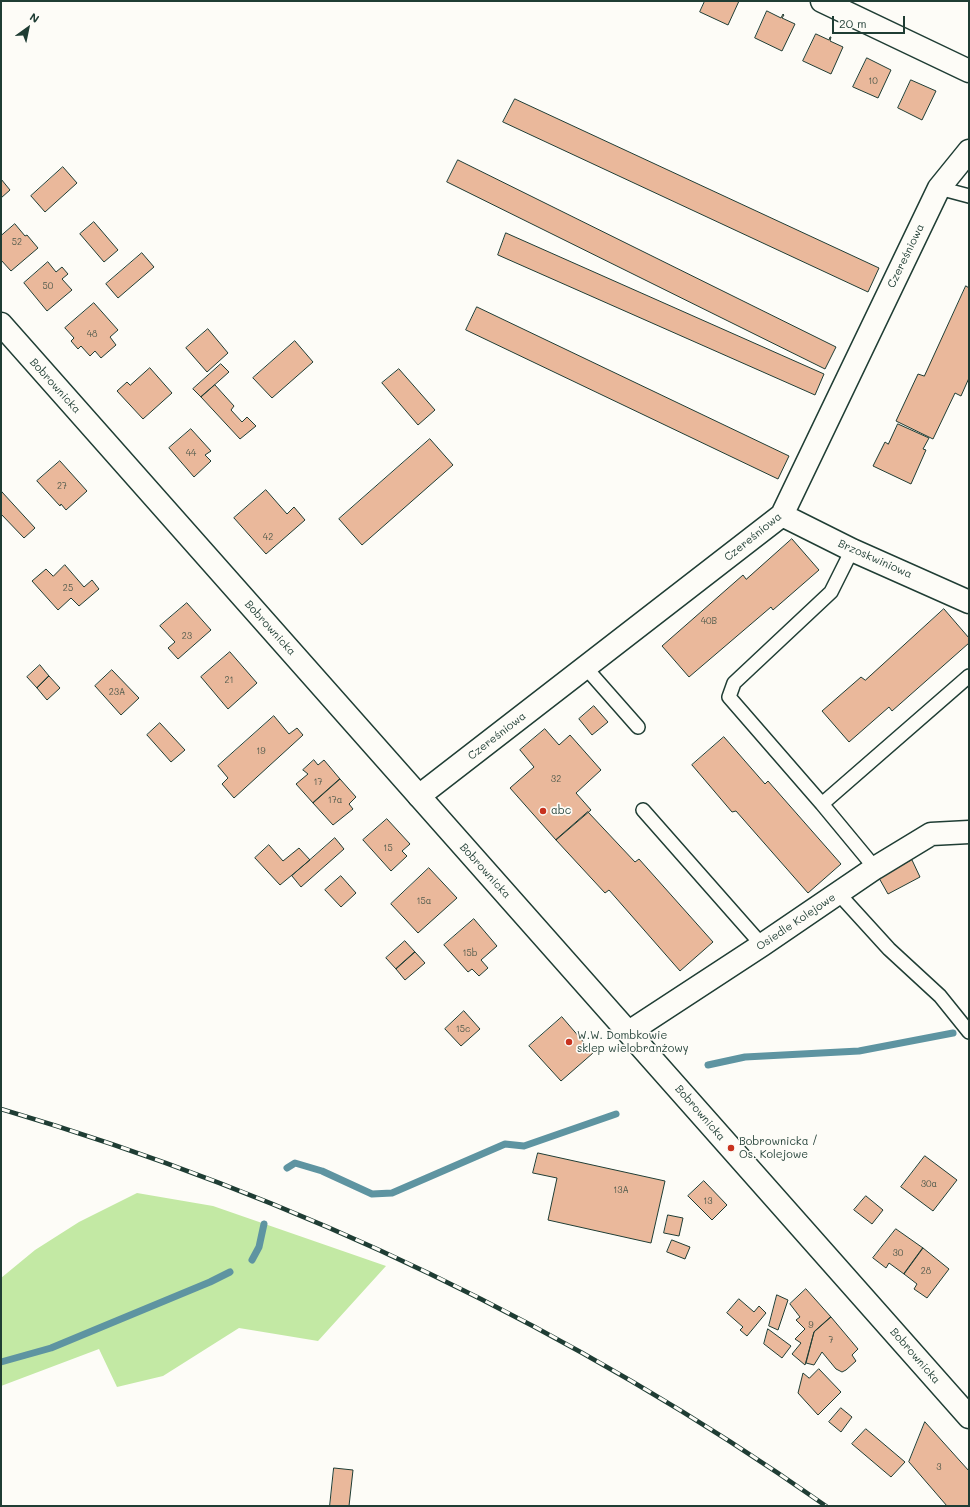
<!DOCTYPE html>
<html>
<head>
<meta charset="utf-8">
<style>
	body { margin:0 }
	#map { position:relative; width:970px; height:1507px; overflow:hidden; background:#fdfcf7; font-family:Mali,sans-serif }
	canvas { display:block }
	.frame { position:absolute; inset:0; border:2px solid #1f3d34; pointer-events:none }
	.north { position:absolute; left:8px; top:8px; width:40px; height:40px; -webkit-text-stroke:3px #fdfcf7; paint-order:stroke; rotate:33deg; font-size:11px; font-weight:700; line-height:16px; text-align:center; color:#1f3d34 }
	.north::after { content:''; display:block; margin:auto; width:14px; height:18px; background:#1f3d34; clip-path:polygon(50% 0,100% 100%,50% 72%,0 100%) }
	.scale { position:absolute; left:832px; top:16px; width:73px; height:18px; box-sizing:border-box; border:2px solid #1f3d34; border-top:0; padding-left:5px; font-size:12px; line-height:14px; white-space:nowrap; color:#1f3d34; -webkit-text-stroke:3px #fdfcf7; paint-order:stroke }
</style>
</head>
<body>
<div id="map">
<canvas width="970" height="1507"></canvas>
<div class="frame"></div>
<div class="north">N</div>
<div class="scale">20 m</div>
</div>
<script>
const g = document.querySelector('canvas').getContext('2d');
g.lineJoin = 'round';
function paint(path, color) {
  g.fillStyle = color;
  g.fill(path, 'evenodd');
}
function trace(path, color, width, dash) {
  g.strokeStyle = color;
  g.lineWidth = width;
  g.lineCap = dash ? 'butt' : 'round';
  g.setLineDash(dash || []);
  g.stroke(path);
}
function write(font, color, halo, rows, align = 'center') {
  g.font = font + ' Mali,sans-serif';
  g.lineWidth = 3.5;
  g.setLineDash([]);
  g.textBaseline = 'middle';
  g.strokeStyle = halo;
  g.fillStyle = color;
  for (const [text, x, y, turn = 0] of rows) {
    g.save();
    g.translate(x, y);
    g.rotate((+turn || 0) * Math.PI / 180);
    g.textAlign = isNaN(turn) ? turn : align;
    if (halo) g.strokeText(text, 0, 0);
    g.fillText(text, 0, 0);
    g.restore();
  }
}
const green = new Path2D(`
	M137,1193l76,13 173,60 -68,75 -79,-13 -76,48 -46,11 -18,-38 -98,37v-108l34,-28 44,-28z`);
const stream = new Path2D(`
	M708,1065l37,-8 114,-6 94,-18
	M287,1168l8,-5 27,8 50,23 20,-1 113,-49 19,2 92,-32
	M252,1260l7,-13 5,-23
	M1,1362l50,-14 159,-66 20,-10`);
const building = new Path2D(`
	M705,1h34l-11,24 -28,-13z
	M767,11l14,7 2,-4 1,1 -2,3 13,6 -13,27 -27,-13z
	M816,34l13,6 1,-3h1l-1,4 13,6 -12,27 -28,-13z
	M867,58l24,12 -13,28 -25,-11z
	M911,80l25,11 -14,29 -24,-12z
	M515,99l364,169 -11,24 -365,-170z
	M458,160l378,187 -11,22 -378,-187z
	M63,167l14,16 -32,29 -14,-16z
	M1,179l9,11 -9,8z
	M94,222l24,28 -14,12 -24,-28z
	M15,224l10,12 2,-1 11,13 -27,23 -10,-11v-24z
	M506,233l318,141 -9,21 -317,-140z
	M142,253l12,14 -36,31 -12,-14z
	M48,262l8,10 6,-5 6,7 -6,5 10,11 -25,21 -23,-28z
	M966,286l3,2v90l-8,18 -6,-3 -22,46 -37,-18 22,-47 6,2z
	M94,303l24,27 -8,7 6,8 -15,13 -6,-7 -5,5 -9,-10 -3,3 -7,-8 3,-3 -9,-10z
	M477,307l312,149 -11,23 -312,-149z
	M208,329l20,24 -21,19 -21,-24z
	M295,341l18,21 -41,36 -19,-20z
	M221,364l8,8 -28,25 -8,-8z
	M150,368l22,25 -29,26 -26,-28 10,-9 3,3z
	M399,369l36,41 -17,15 -36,-42z
	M215,385l19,21 -3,4 11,12 5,-5 9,9 -16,13 -39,-42z
	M898,424l31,14 -6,11 3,1 -15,34 -38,-18 12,-24 3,2z
	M191,429l20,22 -6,4 6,6 -17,16 -25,-29z
	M430,439l23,26 -91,80 -23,-26z
	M60,461l27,30 -21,19 -5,-6 -1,2 -23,-25z
	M266,490l21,24 7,-7 11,13 -39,34 -32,-36z
	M2,492l33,36 -11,10 -23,-24v-21z
	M792,539l27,31 -46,40 -2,-3 -82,70 -27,-31 81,-71 3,4z
	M65,565l19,22 8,-7 7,9 -20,17 -8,-8 -13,12 -26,-29 14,-12 7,7z
	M187,603l24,27 -33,29 -10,-11 7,-6 -15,-16z
	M944,609l25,29v5l-77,68 -3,-4 -40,35 -27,-31 39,-34 4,3z
	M230,652l27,31 -29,26 -27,-32z
	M40,665l9,11 -12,12 -10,-11z
	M112,670l27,28 -18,17 -26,-29z
	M49,676l11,12 -13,12 -10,-12z
	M594,706l14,16 -16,13 -13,-16z
	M274,716l15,18 8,-6 6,7 -69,63 -12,-14 6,-6 -10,-12z
	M160,723l25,27 -14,12 -24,-27z
	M545,729l14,16 11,-10 31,35 -25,23 15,17 -35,30 -46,-52 24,-21 -14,-17z
	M724,737l41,47 3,-3 73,83 -33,29 -72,-82 -4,1 -40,-47z
	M314,760l4,5 6,-5 16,19 -27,24 -17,-19 12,-10 -5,-4z
	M340,779l16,18 -7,7 4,5 -20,16 -20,-22z
	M588,812l47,50 4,-3 74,83 -33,29 -71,-81 -4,3 -49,-53z
	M387,819l23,25 -8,7 5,5 -16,15 -28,-31z
	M335,838l9,11 -43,38 -9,-11z
	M269,845l14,16 16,-13 11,12 -30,25 -25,-27z
	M912,860l8,17 -32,17 -9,-16z
	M429,868l28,30 -39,35 -27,-29z
	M341,876l15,17 -15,14 -16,-17z
	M474,919l23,27 -16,14 7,8 -9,8 -7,-7 -4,3 -24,-27z
	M405,941l10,11 -19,17 -10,-11z
	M415,952l10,11 -20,17 -9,-11z
	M464,1011l16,18 -19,17 -16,-17z
	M562,1017l31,36 -32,28 -32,-35z
	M538,1153l127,28 -14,62 -103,-23 9,-42 -24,-5z
	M925,1156l32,24 -24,31 -32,-24z
	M704,1181l23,24 -15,15 -24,-24z
	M866,1196l17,14 -11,14 -18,-14z
	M668,1215l15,3 -4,18 -15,-3z
	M896,1229l27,19 -19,26 -15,-11 -3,5 -13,-10z
	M672,1240l18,7 -5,12 -18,-7z
	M923,1248l26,21 -22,29 -13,-9 3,-5 -13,-10z
	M806,1289l25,28 -17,15 -9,33 -13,-11 9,-11 -6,-4 10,-10 -9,-9 4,-3 -10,-13z
	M777,1295l11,5 -10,30 -9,-4z
	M739,1299l15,13 5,-6 7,7 -19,23 -7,-6 3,-3 -16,-14z
	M831,1317l27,32 -6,6 4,6 -10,9 -4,2 -6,-3 -14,-17 -8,13 -8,-2 8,-31z
	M768,1329l23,17 -9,12 -18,-14z
	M819,1369l22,23 -23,23 -20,-22 5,-20 6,5z
	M841,1408l11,9 -11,15 -12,-10z
	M925,1422l44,49v35h-22l-38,-44z
	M866,1429l39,33 -14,15 -39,-33z
	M334,1468l19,2 -4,36h-19z`);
const lane = new Path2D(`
	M939,188l30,8
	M852,550l-21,42 -97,91 -5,14 93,107 147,-128
	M586,668l52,59
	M822,804l53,64
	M643,810l119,135
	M838,893l51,56 51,47 29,36`);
const street = new Path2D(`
	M822,1l147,70
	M782,515l70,35 117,52
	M419,796l363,-281 157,-327 30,-37
	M629,1032l133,-87 113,-77 56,-34 38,-2`);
const secondary = new Path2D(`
	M1,324l968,1093`);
const rail = new Path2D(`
	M1,1109c298,88 571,219 825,397`);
const markers = [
	[543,811,4,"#c8321e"],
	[569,1042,4,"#c8321e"],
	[731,1148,4,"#c8321e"]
];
const numberNames = [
	["10",873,81],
	["52",17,242],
	["50",48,286],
	["48",92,334],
	["44",191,453],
	["27",62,486],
	["42",268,537],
	["25",68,588],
	["40B",709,621],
	["23",187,636],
	["21",229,680],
	["23A",117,692],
	["19",261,751],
	["32",556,779],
	["17",318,782],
	["17a",335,800],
	["15",388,848],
	["15a",424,901],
	["15b",470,953],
	["15c",463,1029],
	["30a",929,1184],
	["13A",621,1190],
	["13",708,1201],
	["30",898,1253],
	["28",926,1271],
	["9",811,1325],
	["7",831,1340],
	["3",939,1467]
];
const streetNames = [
	["Czereśniowa",906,256,-64],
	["Bobrownicka",55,386,48],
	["Czereśniowa",753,537,-39],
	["Brzoskwiniowa",875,559,24],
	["Bobrownicka",270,628,48],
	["Czereśniowa",497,736,-38],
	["Bobrownicka",485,871,48],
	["Osiedle Kolejowe",796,922,-34],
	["Bobrownicka",700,1113,49],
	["Bobrownicka",915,1356,49]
];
const poiNames = [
	["abc",551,811],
	["W.W. Dombkowie",577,1036],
	["sklep wielobranżowy",577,1049],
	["Bobrownicka /",739,1142],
	["Os. Kolejowe",739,1155]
];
paint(green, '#c3e9a4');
trace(stream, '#5e94a1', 7);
paint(building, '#eab89b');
trace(building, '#1f3d34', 1);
trace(lane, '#1f3d34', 16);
trace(street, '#1f3d34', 25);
trace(secondary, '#1f3d34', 25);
trace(lane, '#fdfcf7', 13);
trace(street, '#fdfcf7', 22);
trace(secondary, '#fdfcf7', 22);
trace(rail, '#1f3d34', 4.5);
trace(rail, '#fdfcf7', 3, [9]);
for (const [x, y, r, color] of markers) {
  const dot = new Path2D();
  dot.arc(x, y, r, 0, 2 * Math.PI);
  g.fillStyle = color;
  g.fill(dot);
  trace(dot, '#fdfcf7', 1.5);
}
write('9px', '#525c4e', null, numberNames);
write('11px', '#1f3d34', '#fdfcf7', streetNames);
write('11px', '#1f3d34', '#fdfcf7', poiNames, 'left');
</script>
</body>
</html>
